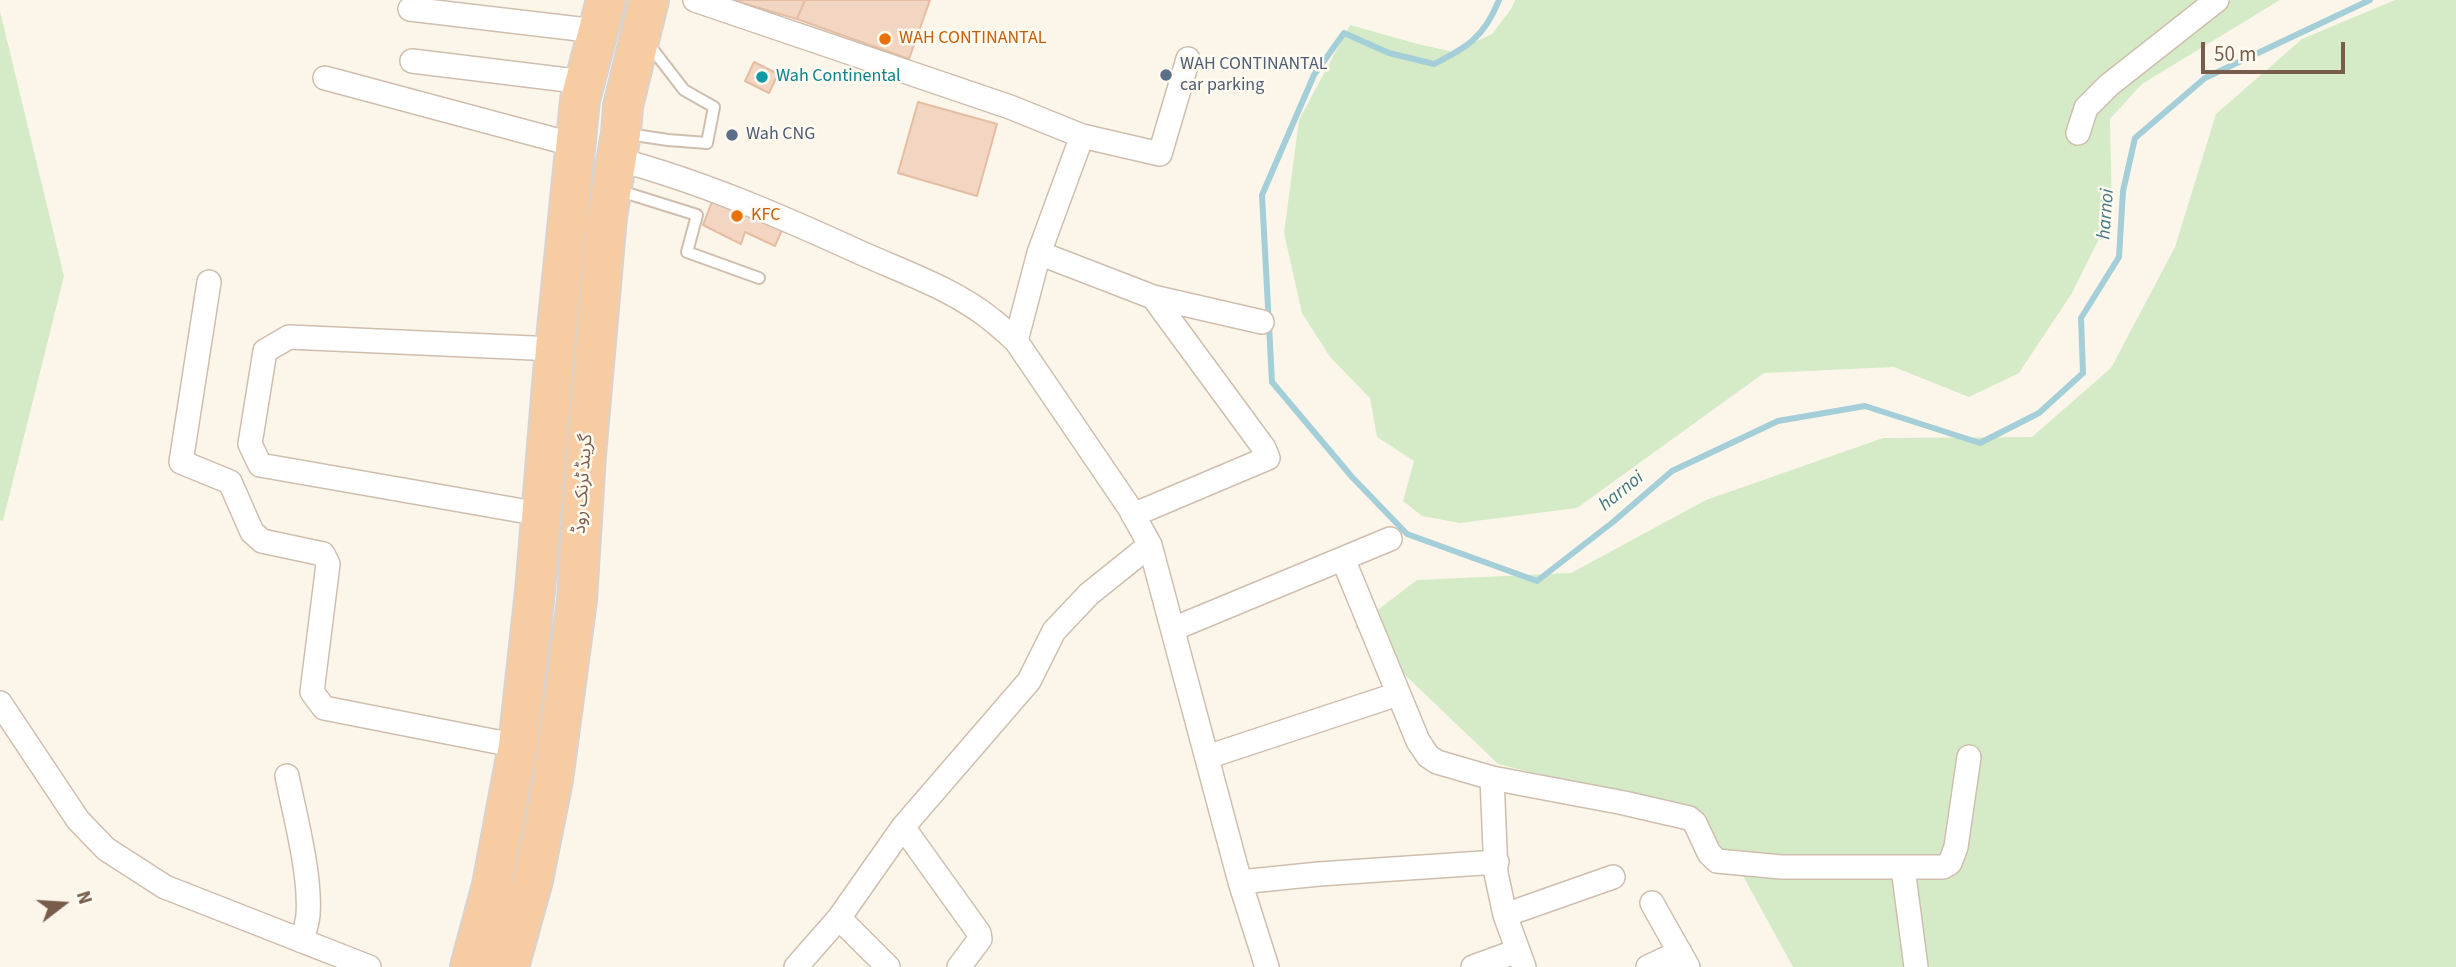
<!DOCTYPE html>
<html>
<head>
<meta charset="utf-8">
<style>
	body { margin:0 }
	#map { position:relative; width:2456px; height:967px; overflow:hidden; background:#fcf6ea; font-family:"Source Sans 3",sans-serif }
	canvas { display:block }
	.north { position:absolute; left:28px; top:869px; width:70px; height:70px; -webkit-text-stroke:5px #fffaf0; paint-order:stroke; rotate:73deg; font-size:19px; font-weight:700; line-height:28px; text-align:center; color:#785d4c }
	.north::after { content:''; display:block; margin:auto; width:24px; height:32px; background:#785d4c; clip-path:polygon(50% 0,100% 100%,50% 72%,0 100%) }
	.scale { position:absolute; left:2201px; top:42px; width:144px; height:32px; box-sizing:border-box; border:4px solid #785d4c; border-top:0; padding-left:9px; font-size:21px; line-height:24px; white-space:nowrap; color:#785d4c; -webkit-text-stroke:5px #fffaf0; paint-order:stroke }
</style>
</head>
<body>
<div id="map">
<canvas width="2456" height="967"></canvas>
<div class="north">N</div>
<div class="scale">50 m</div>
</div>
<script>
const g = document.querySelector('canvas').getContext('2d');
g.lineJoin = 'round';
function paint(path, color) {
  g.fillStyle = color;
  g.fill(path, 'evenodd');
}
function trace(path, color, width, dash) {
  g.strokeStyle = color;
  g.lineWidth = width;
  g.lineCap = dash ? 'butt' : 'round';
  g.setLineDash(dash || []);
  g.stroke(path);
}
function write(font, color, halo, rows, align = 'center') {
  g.font = font + ' "Source Sans 3","Noto Sans Arabic",sans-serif';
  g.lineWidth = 5;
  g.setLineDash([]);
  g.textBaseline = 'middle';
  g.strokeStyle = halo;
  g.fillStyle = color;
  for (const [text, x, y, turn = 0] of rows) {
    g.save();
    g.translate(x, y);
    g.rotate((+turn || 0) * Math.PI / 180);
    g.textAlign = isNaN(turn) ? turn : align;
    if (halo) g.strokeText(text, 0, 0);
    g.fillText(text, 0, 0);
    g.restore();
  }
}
const green = new Path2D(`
	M1515,0h765l-138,84 -32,35 2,94 -40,80 -53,80 -50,24 -75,-30 -130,6 -187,135 -117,15 -38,-7 -19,-15 11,-40 -37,-24 -7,-39 -40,-41 -28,-44 -18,-80 15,-113 51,-95 68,19 35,8 39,-18 19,-25z
	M2395,0h61v967h-663l-56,-102 -87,-63 -152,-38 -143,-137 62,-47 154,-7 135,-73 177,-62 149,-1 79,-69 64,-121 41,-133 86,-75z
	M0,11l64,265 -61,245 -3,-1z`);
const stream = new Path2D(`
	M1499,0c-15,37 -31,47 -65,64l-45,-11 -45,-20 -30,42 -52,120 10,187 80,95 55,57 130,47 76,-59 59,-51 106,-50 87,-15 115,37 59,-30 44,-40 -2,-55 38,-61 4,-66 12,-53 70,-60 165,-78`);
const building = new Path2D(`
	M732,0h73l-8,19z
	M805,0h125l-21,59 -112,-40z
	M754,62l24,12 -9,19 -24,-12z
	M918,102l79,22 -20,72 -79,-23z
	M713,199l72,24 -10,23 -30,-14 -4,12 -38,-19z`);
const service = new Path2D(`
	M628,134l40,6 39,3 7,-36 -30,-17 -37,-48
	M617,190l80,25 -10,37 72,26`);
const minor = new Path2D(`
	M695,0l315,107 72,29 78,18 28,-95
	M410,9l186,22
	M412,61l172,21
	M325,78l250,67
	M2078,133l8,-25 23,-23 108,-85
	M616,159c84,22 164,57 243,93 44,20 95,37 133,68 8,6 16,14 24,21l113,166 21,38 90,337 27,85
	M1039,253l114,44 111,151 4,10 -135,57
	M209,282l-28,180 49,20 22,50 10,9 61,13 5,10 -16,128 12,16 194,38
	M1153,297l109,25
	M1016,341l23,-88 43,-117
	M540,514l-280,-49 -10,-21 15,-93 24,-14 266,12
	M1343,559l75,182 10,15 9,6 55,16 132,25 65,15 6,5 14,30 8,8 64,6h162l7,-4 6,-16 13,-90
	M1173,629l217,-90
	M0,703l78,117 28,29 59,38 204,80
	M1207,757l191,-63
	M287,776c8,40 24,99 21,139 -1,9 -4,18 -6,26
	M1492,778l4,95 9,42 19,52
	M903,827l76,106 1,6 -21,28
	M1903,868l13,99
	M1240,882l79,-8 178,-12
	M1652,903l36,64
	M1505,915l108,-38
	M839,918l49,49
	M796,967l43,-49 64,-91 126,-146 25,-50 35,-37 61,-49
	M1473,967l44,-16
	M1648,967l32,-15`);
const trunk = new Path2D(`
	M470,967l22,-82 26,-139 17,-155 20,-242 25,-249 26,-100
	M509,967l24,-87 20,-100 24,-180 9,-145 21,-238 14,-84 2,-27 26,-106`);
const markers = [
	[885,39,7,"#e8710a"],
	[1166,75,7,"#5c6f8a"],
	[762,77,7,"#0f9aa8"],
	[732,135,7,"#5c6f8a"],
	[737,216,7,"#e8710a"]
];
const foodNames = [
	["WAH CONTINANTAL",899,39],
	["KFC",751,216]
];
const serviceNames = [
	["WAH CONTINANTAL",1180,65],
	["car parking",1180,86],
	["Wah CNG",746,135]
];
const cultureNames = [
	["Wah Continental",776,77]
];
const streetNames = [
	["گرینڈ ٹرنک روڈ",584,484,-86]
];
const waterNames = [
	["harnoi",2107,214,-86],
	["harnoi",1622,492,-39]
];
paint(green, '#d5ebc7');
trace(stream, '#a4ced8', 6);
paint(building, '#f2d6c1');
trace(building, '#e5bda2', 2);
trace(service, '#cfbeae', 14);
trace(minor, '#cfbeae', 26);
trace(trunk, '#d9d2cd', 42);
trace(service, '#fff', 10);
trace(minor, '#fff', 23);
trace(trunk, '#f8cca2', 38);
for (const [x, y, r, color] of markers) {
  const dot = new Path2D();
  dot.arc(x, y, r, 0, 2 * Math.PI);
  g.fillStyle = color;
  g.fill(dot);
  trace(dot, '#fffaf0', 2.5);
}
write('18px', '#c56008', '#fffaf0', foodNames, 'left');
write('18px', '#4e5e75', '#fffaf0', serviceNames, 'left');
write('18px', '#0d838f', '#fffaf0', cultureNames, 'left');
write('18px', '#785d4c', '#fffaf0', streetNames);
write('italic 19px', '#437783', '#fffaf0', waterNames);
</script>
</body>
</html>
